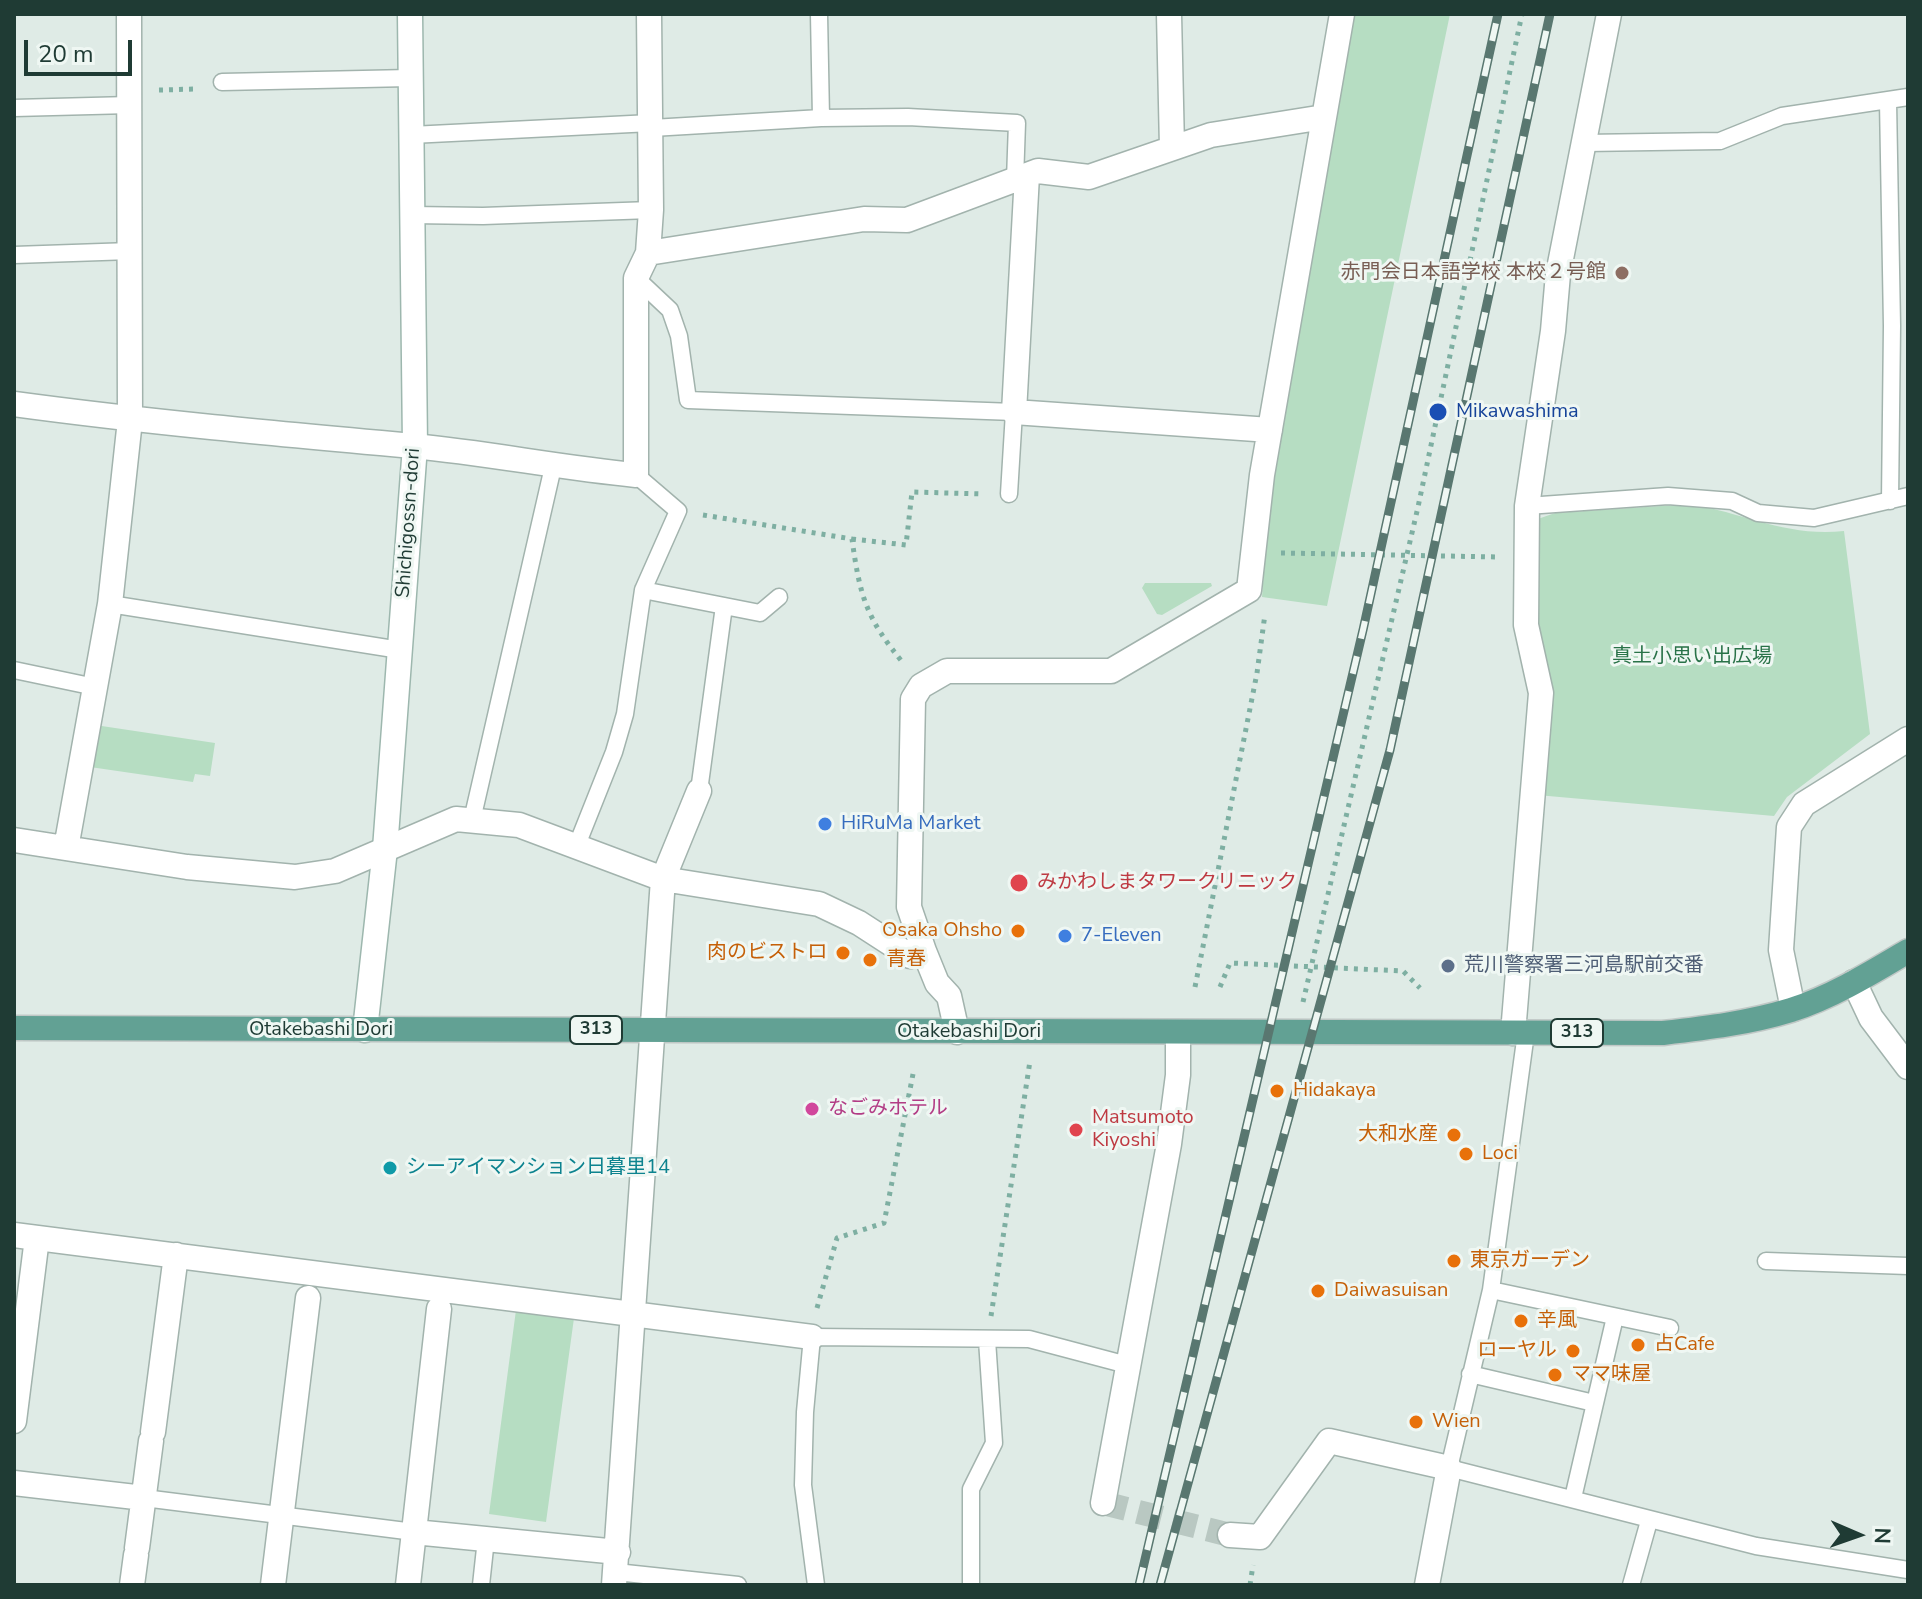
<!DOCTYPE html>
<html>
<head>
<meta charset="utf-8">
<style>
	body { margin:0 }
	#map { position:relative; width:1922px; height:1599px; overflow:hidden; background:#dfebe6; font-family:"Nunito Sans",sans-serif }
	canvas { display:block }
	.frame { position:absolute; inset:0; border:16px solid #1f3b34; pointer-events:none }
	.north { position:absolute; left:1818px; top:1495px; width:80px; height:80px; -webkit-text-stroke:6px #eff7f3; paint-order:stroke; rotate:92deg; font-size:22px; font-weight:700; line-height:32px; text-align:center; color:#1f3b34 }
	.north::after { content:''; display:block; margin:auto; width:28px; height:36px; background:#1f3b34; clip-path:polygon(50% 0,100% 100%,50% 72%,0 100%) }
	.scale { position:absolute; left:24px; top:40px; width:108px; height:36px; box-sizing:border-box; border:4px solid #1f3b34; border-top:0; padding-left:10px; font-size:24px; line-height:28px; white-space:nowrap; color:#1f3b34; -webkit-text-stroke:6px #eff7f3; paint-order:stroke }
</style>
</head>
<body>
<div id="map">
<canvas width="1922" height="1599"></canvas>
<div class="frame"></div>
<div class="north">N</div>
<div class="scale">20 m</div>
</div>
<script>
const g = document.querySelector('canvas').getContext('2d');
g.lineJoin = 'round';
function paint(path, color) {
  g.fillStyle = color;
  g.fill(path, 'evenodd');
}
function trace(path, color, width, dash) {
  g.strokeStyle = color;
  g.lineWidth = width;
  g.lineCap = dash ? 'butt' : 'round';
  g.setLineDash(dash || []);
  g.stroke(path);
}
function write(font, color, halo, rows, align = 'center') {
  g.font = font + ' "Nunito Sans","Noto Sans JP",sans-serif';
  g.lineWidth = 6;
  g.setLineDash([]);
  g.textBaseline = 'middle';
  g.strokeStyle = halo;
  g.fillStyle = color;
  for (const [text, x, y, turn = 0] of rows) {
    g.save();
    g.translate(x, y);
    g.rotate((+turn || 0) * Math.PI / 180);
    g.textAlign = isNaN(turn) ? turn : align;
    if (halo) g.strokeText(text, 0, 0);
    g.fillText(text, 0, 0);
    g.restore();
  }
}
const green = new Path2D(`
	M1354,14h96l-123,592 -65,-9 8,-104z
	M1691,504c55,10 96,33 153,27l26,203 -83,63 -13,19 -237,-21 -7,-171 5,-104 20,-7z
	M1145,583h66l1,3 -50,29 -5,-1 -15,-26z
	M95,725l120,18 -5,33 -15,-2 -2,8 -103,-15z
	M516,1310l58,8 -28,204 -57,-8z`);
const streetTunnel = new Path2D(`
	M1103,1503l127,32`);
const path = new Path2D(`
	M159,90l38,-1
	M703,515l149,24c8,58 14,79 52,125
	M852,539l54,6 6,-53 72,2
	M1281,553l218,4
	M1195,987l62,-314 8,-59
	M1220,987l10,-24 173,8 17,17
	M1303,1002l115,-495 104,-493
	M817,1308l20,-70 47,-15 29,-149
	M991,1316l39,-255
	M1250,1585l3,-20`);
const lane = new Path2D(`
	M819,14l2,104
	M222,82l188,-4
	M1888,101l4,225 -2,175
	M14,108l116,-3
	M652,128l169,-10 87,-1 109,6 -2,57
	M411,135l240,-12
	M1584,143l136,-2 62,-25 126,-19
	M411,215l72,1 168,-6
	M14,255l117,-4
	M636,278l34,32 9,26 9,64 326,12 -5,82
	M1527,506l141,-10 64,5 26,12 56,5 94,-22
	M643,590l117,23 19,-16
	M110,604l290,46
	M14,670l81,17
	M699,791l25,-185
	M472,820l81,-353
	M577,845l37,-93 11,-38 18,-124 35,-79 -42,-36
	M1526,1033l-35,257 -42,178 307,78 152,24
	M1766,1261l142,5
	M1491,1290l179,38
	M1470,1374l124,29
	M144,1498l270,34
	M1573,1498l42,-181
	M616,1572l122,13
	M481,1585l5,-46
	M816,1585l-13,-100 2,-73 7,-75 217,2 102,27
	M971,1585v-96l23,-46 -7,-103
	M1631,1585l18,-64`);
const street = new Path2D(`
	M1169,14l3,134
	M1027,175l-13,237 256,18
	M648,253l216,-34 43,1 131,-49 51,6 122,-42 113,-18
	M14,404c133,18 266,30 399,42 75,7 148,22 223,29v-197l12,-25 3,-43 -2,-196
	M14,840l173,27 108,10 40,-6 121,-52 63,6 144,54 156,25 40,19 51,33 14,-5 13,32 12,13 8,36
	M66,848l44,-244 20,-184 -1,-406
	M924,951l-15,-44 4,-208 8,-13 26,-15h164l138,-81 13,-115 80,-461
	M1854,982l17,36 37,49
	M1793,1009l-12,-59 8,-123 15,-23 104,-65
	M1513,1033l28,-340 -15,-68 1,-119 26,-175 5,-57 51,-260
	M14,1235l798,102
	M14,1421l23,-183
	M153,1432l23,-177
	M14,1483l130,15
	M1103,1503l66,-359 9,-69v-41
	M414,1532l204,20
	M1230,1535l30,2 69,-96 120,27 -22,117
	M137,1548l14,-107
	M132,1585l4,-30
	M273,1585l35,-287
	M408,1585l31,-276
	M614,1585l49,-706 36,-88`);
const secondary = new Path2D(`
	M365,1030l20,-181 30,-403 -5,-432`);
const primary = new Path2D(`
	M14,1028l1649,5c43,-5 86,-10 128,-23 41,-13 80,-37 117,-59`);
const rail = new Path2D(`
	M1139,1585l224,-955 135,-616
	M1160,1585l230,-835 160,-736`);
const markers = [
	[1622,273,8,"#8d6e63"],
	[1438,412,10,"#1a4fb4"],
	[825,824,8,"#3f7fe0"],
	[1019,883,10,"#e0444e"],
	[1018,931,8,"#e8710a"],
	[1065,936,8,"#3f7fe0"],
	[843,953,8,"#e8710a"],
	[870,960,8,"#e8710a"],
	[1448,966,8,"#5c6f8a"],
	[1277,1091,8,"#e8710a"],
	[812,1109,8,"#d1479c"],
	[1076,1130,8,"#e0444e"],
	[1454,1135,8,"#e8710a"],
	[1466,1154,8,"#e8710a"],
	[390,1168,8,"#0f9aa8"],
	[1454,1261,8,"#e8710a"],
	[1318,1291,8,"#e8710a"],
	[1521,1321,8,"#e8710a"],
	[1638,1345,8,"#e8710a"],
	[1573,1351,8,"#e8710a"],
	[1555,1375,8,"#e8710a"],
	[1416,1422,8,"#e8710a"]
];
const shields = [
	[596,1030,52],
	[1577,1033,52]
];
const shieldNames = [
	["313",596,1030],
	["313",1577,1033]
];
const educationNames = [
	["赤門会日本語学校 本校２号館",1606,273]
];
const transitNames = [
	["Mikawashima",1456,412]
];
const streetNames = [
	["Shichigossn-dori",409,523,-86],
	["Otakebashi Dori",321,1030],
	["Otakebashi Dori",969,1032]
];
const parkNames = [
	["真土小思い出広場",1692,657]
];
const shopNames = [
	["HiRuMa Market",841,824],
	["7-Eleven",1081,936]
];
const healthNames = [
	["みかわしまタワークリニック",1037,883],
	["Matsumoto",1092,1118],
	["Kiyoshi",1092,1141]
];
const foodNames = [
	["Osaka Ohsho",1002,931,"right"],
	["肉のビストロ",827,953,"right"],
	["青春",886,960],
	["Hidakaya",1293,1091],
	["大和水産",1438,1135,"right"],
	["Loci",1482,1154],
	["東京ガーデン",1470,1261],
	["Daiwasuisan",1334,1291],
	["辛風",1537,1321],
	["占Cafe",1654,1345],
	["ローヤル",1557,1351,"right"],
	["ママ味屋",1571,1375],
	["Wien",1432,1422]
];
const serviceNames = [
	["荒川警察署三河島駅前交番",1464,966]
];
const hotelNames = [
	["なごみホテル",828,1109]
];
const cultureNames = [
	["シーアイマンション日暮里14",406,1168]
];
paint(green, '#b6ddc2');
trace(streetTunnel, '#b9c8c2', 24, [24, 12]);
trace(lane, '#a2b3ad', 19);
trace(street, '#a2b3ad', 27);
trace(secondary, '#9db7ae', 27);
trace(primary, '#c0c8c6', 27);
trace(path, '#7eafa2', 5, [4, 6]);
trace(lane, '#fff', 16);
trace(street, '#fff', 24);
trace(secondary, '#fff', 24);
trace(primary, '#62a194', 24);
trace(rail, '#597770', 9);
trace(rail, '#eff7f3', 6, [18]);
for (const [x, y, r, color] of markers) {
  const dot = new Path2D();
  dot.arc(x, y, r, 0, 2 * Math.PI);
  g.fillStyle = color;
  g.fill(dot);
  trace(dot, '#eff7f3', 3);
}
for (const [x, y, w] of shields) {
  const box = new Path2D();
  box.roundRect(x - w / 2, y - 14, w, 28, 6);
  g.fillStyle = '#eff7f3';
  g.fill(box);
  trace(box, '#1f3b34', 2);
}
write('bold 18px', '#1f3b34', null, shieldNames);
write('20px', '#785e54', '#eff7f3', educationNames, 'right');
write('20px', '#164399', '#eff7f3', transitNames, 'left');
write('20px', '#1f3b34', '#eff7f3', streetNames);
write('20px', '#297248', '#eff7f3', parkNames);
write('20px', '#366cbe', '#eff7f3', shopNames, 'left');
write('20px', '#be3a42', '#eff7f3', healthNames, 'left');
write('20px', '#c56008', '#eff7f3', foodNames, 'left');
write('20px', '#4e5e75', '#eff7f3', serviceNames, 'left');
write('20px', '#b23c85', '#eff7f3', hotelNames, 'left');
write('20px', '#0d838f', '#eff7f3', cultureNames, 'left');
</script>
</body>
</html>
